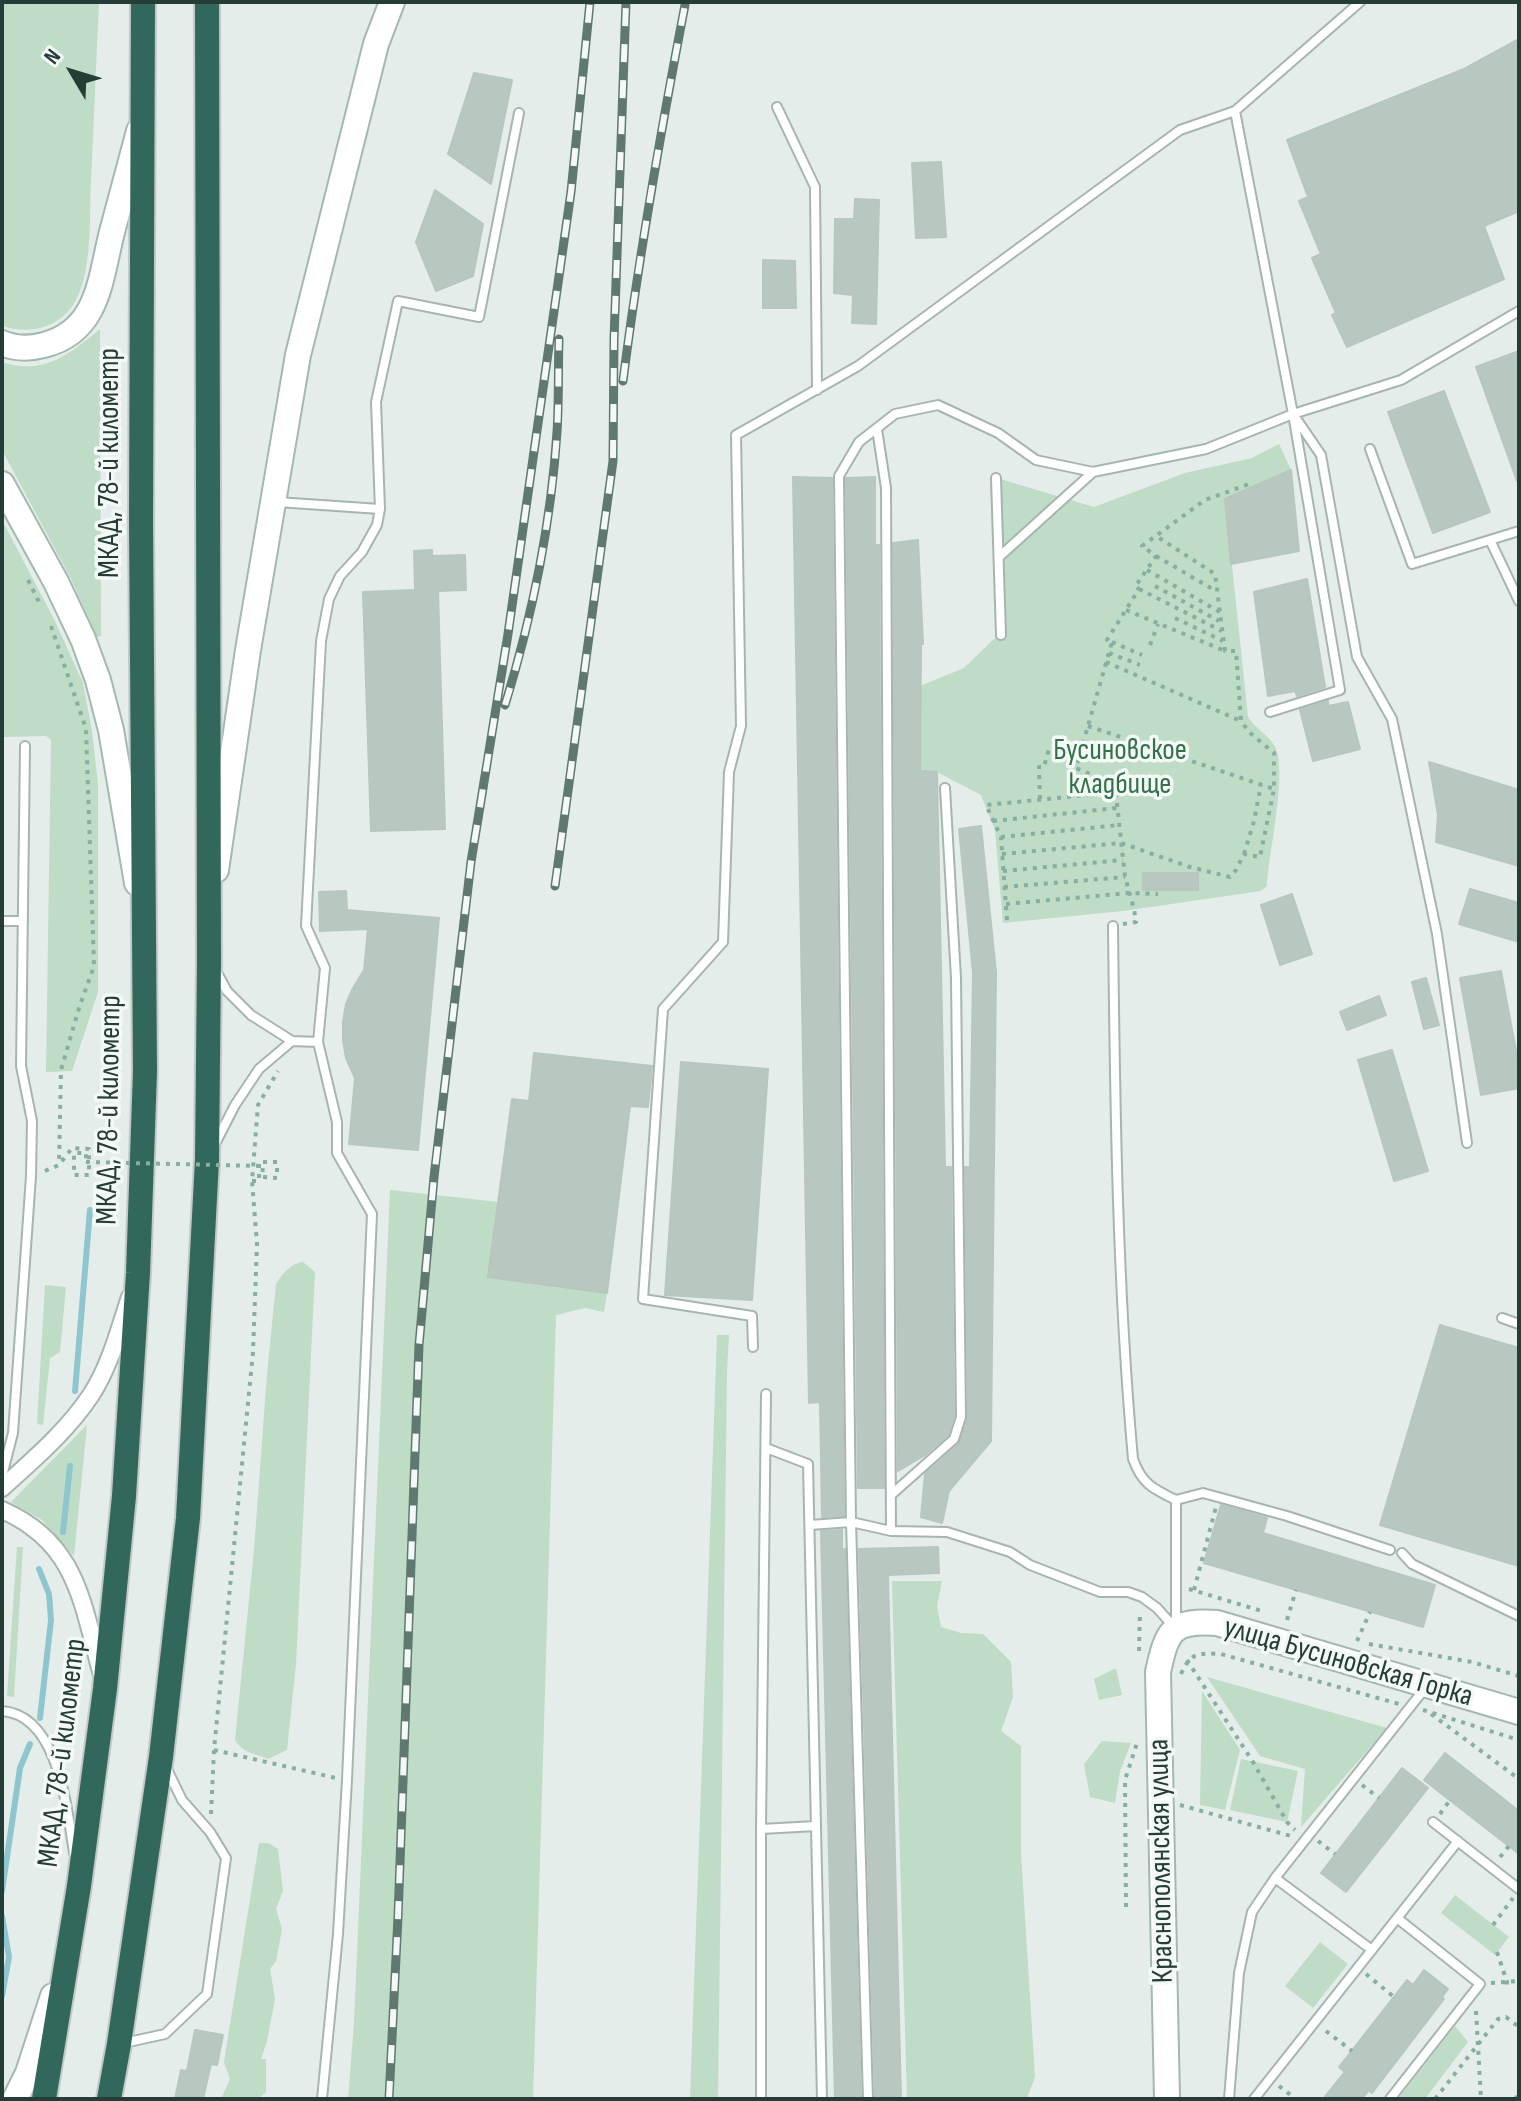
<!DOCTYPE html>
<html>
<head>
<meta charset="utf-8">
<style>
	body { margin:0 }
	#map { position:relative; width:1521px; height:2101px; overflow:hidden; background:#e4ede9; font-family:"Sofia Sans Condensed",sans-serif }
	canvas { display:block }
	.frame { position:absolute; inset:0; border:4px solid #243d36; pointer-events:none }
	.north { position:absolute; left:32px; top:32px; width:80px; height:80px; -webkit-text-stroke:6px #f4f9f7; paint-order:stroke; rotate:308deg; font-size:22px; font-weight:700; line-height:32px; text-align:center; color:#243d36 }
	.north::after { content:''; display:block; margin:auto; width:28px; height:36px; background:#243d36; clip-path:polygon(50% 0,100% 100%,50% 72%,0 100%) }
</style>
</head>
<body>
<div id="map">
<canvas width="1521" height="2101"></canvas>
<div class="frame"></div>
<div class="north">N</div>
</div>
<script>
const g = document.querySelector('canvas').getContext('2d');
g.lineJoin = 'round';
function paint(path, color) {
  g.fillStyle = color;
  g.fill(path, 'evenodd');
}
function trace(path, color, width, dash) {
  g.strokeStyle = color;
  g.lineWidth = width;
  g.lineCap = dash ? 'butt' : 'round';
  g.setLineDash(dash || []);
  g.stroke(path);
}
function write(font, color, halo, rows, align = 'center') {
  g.font = font + ' "Sofia Sans Condensed",sans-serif';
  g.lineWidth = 7;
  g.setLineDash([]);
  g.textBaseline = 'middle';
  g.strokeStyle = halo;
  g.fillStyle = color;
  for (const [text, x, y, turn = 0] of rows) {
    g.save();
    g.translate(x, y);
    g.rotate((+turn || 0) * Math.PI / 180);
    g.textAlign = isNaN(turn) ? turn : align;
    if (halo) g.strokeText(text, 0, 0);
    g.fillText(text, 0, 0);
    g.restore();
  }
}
const green = new Path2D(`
	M2,2h97c-3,59 -5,119 -8,178 -2,37 2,87 -15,120 -15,28 -46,35 -74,26z
	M100,329l1,307 -4,1 -26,-58 -69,-129v-88c41,14 68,-8 98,-33z
	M1279,444l12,26 -66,29 23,218c7,11 19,17 26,28 15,22 -6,111 -7,141l-6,5 -138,20 -120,12 -8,-93 -14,-35 -44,-23 -17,-1v-85l44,-18 32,-31 -6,-161 104,31 91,-34 67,-15z
	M2,520l53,101 28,62 9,48 6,53v208l-26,79 -26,1 5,-332 -5,-4 -44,1z
	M390,1190l108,12 -10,75 119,16 -3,19 -19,-4 -29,7 -23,784h-185l6,-76z
	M303,1262l12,10 -19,392 -9,86 -19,9c-15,-7 -23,-4 -33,-19l19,-190 13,-176 9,-90c7,-11 14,-20 27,-22z
	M45,1285l21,2 -6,65 -10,6 -7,67 -6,-1z
	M717,1335h12l-2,35 -9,729h-28z
	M87,1425l-13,131 -32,-36 -31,-18z
	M17,1547h6l-9,150 -7,-1z
	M892,1581h50l-5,25 4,21 20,6 22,1 28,28 2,35 -12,34 20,15v108l14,223 -7,18 1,4h-122z
	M1116,1668l6,27 -23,5 -5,-21z
	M1207,1677l180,51 -86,99 4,-58 -45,-13z
	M1202,1691l38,59 -15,60 -25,-5z
	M1102,1741l29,2 -11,28 -5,32 -25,-6 -6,-33z
	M1241,1759l57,12 -11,51 -57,-12z
	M259,1843h10l9,6 5,42 -7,18 6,20 -6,32 -6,8 5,30 -8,42 -6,18h5v33l-8,7h-37l9,-20 -6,-17z
	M1455,1895l54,42 -14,18 -54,-42z
	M1320,1942l28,22 -35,44 -28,-22z
	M1455,2026l13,16 -43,57h-27z`);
const stream = new Path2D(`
	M75,1391l15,-181
	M63,1532l7,-66
	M39,1569l10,25 2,26 -11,98
	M2,1891l18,-123 10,-24
	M2,1916l7,41 -7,39`);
const building = new Path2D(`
	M1519,39v172l-35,15 20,53 -157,68 -15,-32 4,-2 -24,-55 9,-4 -22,-53 9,-4 -21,-57 177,-71z
	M474,73l38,7 -21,104 -43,-30z
	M941,162l5,75 -30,1 -4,-75z
	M435,190l48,34 -10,52 -37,15 -20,-49z
	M855,199l24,1 -3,124 -24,-1 1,-28 -19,-2 1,-74h19z
	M763,260l32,1 1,47h-33z
	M1519,351v129l-2,1 -41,-114z
	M1444,391l46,121 -57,21 -45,-121z
	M1291,470l8,81 -68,13 -6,-65z
	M793,477l39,1 12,1038 -22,1 -2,-115 -11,1z
	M875,477v68h4l5,943h-26l-12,-1010z
	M918,540l5,104h-2l-1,127 17,1 8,395h6l3,249 -6,19 -23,20 -27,16 -5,-928z
	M432,550v6l33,-1 1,35 -28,1 7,238 -74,2 -8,-239 52,-2 -1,-39z
	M1307,579l18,108 -28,9 -2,-5 -27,5 -14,-104z
	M1328,701v5l20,-4 12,47 -47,12 -13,-51z
	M1429,762l90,28v76l-83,-24 2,-27z
	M981,826l15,146 -5,469 -42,50 -7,32 -21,-6 4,-43 34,-30 9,-27 -3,-250h5l3,-194 -14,-144z
	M1143,873h55v17h-55z
	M1470,889l49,14v39l-60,-18z
	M346,891l1,19 92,8 -21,232 -69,-6 6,-66 -9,-20 -3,-18v-18l3,-18 7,-16 11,-18 4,-41 -48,2 -1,-39z
	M1292,894l20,60 -32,11 -19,-60z
	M1501,971l18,96v21l-38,7 -21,-117z
	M1426,978l13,47 -15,4 -12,-47z
	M1379,996l7,19 -39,15 -7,-18z
	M1392,1050l36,121 -34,10 -36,-121z
	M534,1053l118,13 -4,41 -18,-1 -23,187 -119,-16 24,-178 17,2z
	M681,1062l87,7 -16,231 -87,-5z
	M1440,1325l79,23v218l-139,-41z
	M1221,1505l46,13 -4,15 172,52 -12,42 -219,-64z
	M842,1530v20l3,-1 16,550h-26l-14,-568z
	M938,1547l1,26 -51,2 13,524h-26l-16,-550z
	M1445,1753l74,58v43l-95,-74z
	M1402,1768l26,20 -82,104 -25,-19z
	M1424,1970l24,19 -6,8 2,2 -72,94 -3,-3 -7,9h-39l22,-27 -6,-5 68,-87 6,5z
	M195,2030l28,5 -6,30 -6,-1 -8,35h-28l6,-29 6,1z`);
const path = new Path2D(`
	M1156,556l60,35
	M1147,570l73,42
	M28,580l12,24
	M1155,586l64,35
	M1139,589l83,42
	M1126,610l99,41
	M1175,618l48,23
	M51,626l35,103 8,237 -15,42 -18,62 -2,95
	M1112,642l30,13
	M1150,645l8,-21
	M1109,653l31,12
	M1106,662l135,59
	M1088,726l186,63
	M1040,799l-1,-32h5l5,-18 31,6
	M993,821l124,-13
	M1001,837l118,-12
	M1002,854l119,-11 69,24 40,10 6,-7 8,-16 16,3 14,-68v-36l-25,-21 -8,-11 -5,-70h-11l-10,-77 -59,-38
	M1244,854l10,-33 7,-36
	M1003,871l120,-11
	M1004,887l121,-10
	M1006,904l123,-11 29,1
	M1007,920l-6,-83 -15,-32 130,-13
	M1123,924l13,-2 -2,-13 -9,-32 -10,-92 -39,-17 36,-126 -5,-2 32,-51 -4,-2 21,-31 -14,-10 63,-46 47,-17
	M45,1171l14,-6 13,-17 17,1v26h-15v-22h12v9
	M252,1181h7v-19h18v16l-15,-1 1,-11
	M1189,1589l76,23
	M1194,1590l22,-83
	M1287,1620l9,-30
	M1357,1641l13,-29
	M1369,1644l103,18 47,14
	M1139,1651l1,-40
	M1187,1660l66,102 34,60 8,8
	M1181,1674c10,-22 17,-21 40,-20l178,50
	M1423,1710l96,30
	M1431,1714l88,65
	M214,1750l122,28
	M1362,1785l17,13
	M1180,1805l111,31
	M211,1814l3,-64 39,-398 4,-108 -5,-63 6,-76 20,-34
	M1440,1814l10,-14
	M1318,1841l17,13
	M1500,1857l9,-11
	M1126,1907l-1,-127 12,-37
	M1493,1925l20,-27
	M1497,1952l10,30v7
	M1366,1974l28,23
	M1491,1983l28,-2
	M1476,2011l5,88
	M1326,2031l26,20
	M1279,2086l17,13
	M1435,2099l63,-80 8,-2 13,10
	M1515,2099l4,-5`);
const lane = new Path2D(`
	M777,107l38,80 2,203
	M1235,111l58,303 47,276 -70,22
	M1293,414l28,41 36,202 35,62 45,215 30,209
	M877,429l9,59 5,1043
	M1370,449l42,115 107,-33
	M996,478l5,157
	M277,502l103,7
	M1490,540l29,61
	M999,557l94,-85
	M2,921h21
	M1113,926c2,178 4,356 20,533 9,25 20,30 43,41v124
	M216,971l11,20 24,24 41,26 26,1
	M215,1144l20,-39 24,-36 33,-28
	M1502,1318l17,6
	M753,1347l-1,-31 -109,-17 20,-290 60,-67 6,-170 12,-46 -5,-291 122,-69 322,-236 55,-19 125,-109
	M766,1448l42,16 14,635
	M2,1476l11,-43 18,-257 1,-55 -11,-55 4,-320
	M891,1495l63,-56 7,-22 -5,-439 -11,-190
	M1176,1500l27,-7 84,23 103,34
	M810,1525l41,-3 40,9 56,1 63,20 20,13 70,27h28l14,5 15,11 18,20
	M1402,1553l10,11 107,52
	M2,1711c57,4 65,99 72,142
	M1433,1822l86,67
	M761,1829l55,-3
	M1275,1878l151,-191
	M124,2043l41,-9 42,-40 19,-136 -16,-26 -28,-32 -16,-33
	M322,2099l16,-165 9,-154 25,-566 -35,-61v-31l-19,-80 7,-74 -19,-42 15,-285 8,-42 11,-23 22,-24 15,-27 3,-16 -4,-107 22,-101 81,16 40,-204
	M761,2099v-270l5,-435
	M868,2099l-17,-577 -12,-1046 20,-34 36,-28 43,-9 60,28 38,27 57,12 113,-23 87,-35 108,-34 118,-69
	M1229,2099l10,-126 13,-61 23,-34 97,72
	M1254,2099l204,-258
	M1390,2099l90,-115 -83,-66`);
const street = new Path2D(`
	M2,1488c32,-29 65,-57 89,-93 19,-29 28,-65 39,-98
	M2,1510c76,33 80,94 100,165`);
const secondary = new Path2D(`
	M2,343c14,6 27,6 42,2 55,-14 56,-66 68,-113 9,-33 18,-67 27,-101
	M2,484l54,98 27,57 15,41 13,50 26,153
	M216,870l32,-220 50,-295 78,-311 16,-42
	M15,2099l13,-26 25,-77
	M1167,2099l-9,-427c9,-41 13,-52 59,-49l302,89`);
const highway = new Path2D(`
	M44,2099l35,-213 26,-197 19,-193 14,-223 7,-202 -4,-550 2,-519
	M109,2099l10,-55 42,-287 27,-239 19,-358 2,-200 -2,-958`);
const rail = new Path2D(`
	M623,381c16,-126 38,-251 62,-376
	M505,705c27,-88 46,-181 52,-273 2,-31 1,-62 2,-93
	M555,886l58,-425 1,-122 12,-337
	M389,2099l9,-182 21,-572 15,-168 37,-315 37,-228 63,-442 19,-190`);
const pathBridge = new Path2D(`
	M86,1162l177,4`);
const streetNames = [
	["МКАД, 78-й километр",110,463,-90],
	["МКАД, 78-й километр",110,1110,-89],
	["улица Бусиновская Горка",1348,1663,16],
	["МКАД, 78-й километр",63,1753,-83],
	["Краснополянская улица",1162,1861,-91]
];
const parkNames = [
	["Бусиновское",1120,751],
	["кладбище",1120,785]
];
paint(green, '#bedcc6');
trace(stream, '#8fc6ce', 6);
paint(building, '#b9c7c1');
trace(building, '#b7c6bf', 2);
trace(lane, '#a7b5b0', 12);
trace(street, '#a7b5b0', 20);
trace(secondary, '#a3b8b0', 28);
trace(highway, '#c2c9c7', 28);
trace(path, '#86aea1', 4, [4, 6]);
trace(lane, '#fff', 8);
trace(street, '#fff', 16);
trace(secondary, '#fff', 24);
trace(highway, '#32685b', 24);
trace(rail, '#5f7971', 9);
trace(rail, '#f4f9f7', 6, [18]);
trace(pathBridge, '#86aea1', 4, [4, 6]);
write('30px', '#243d36', '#f4f9f7', streetNames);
write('30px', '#317248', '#f4f9f7', parkNames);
</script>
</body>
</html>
